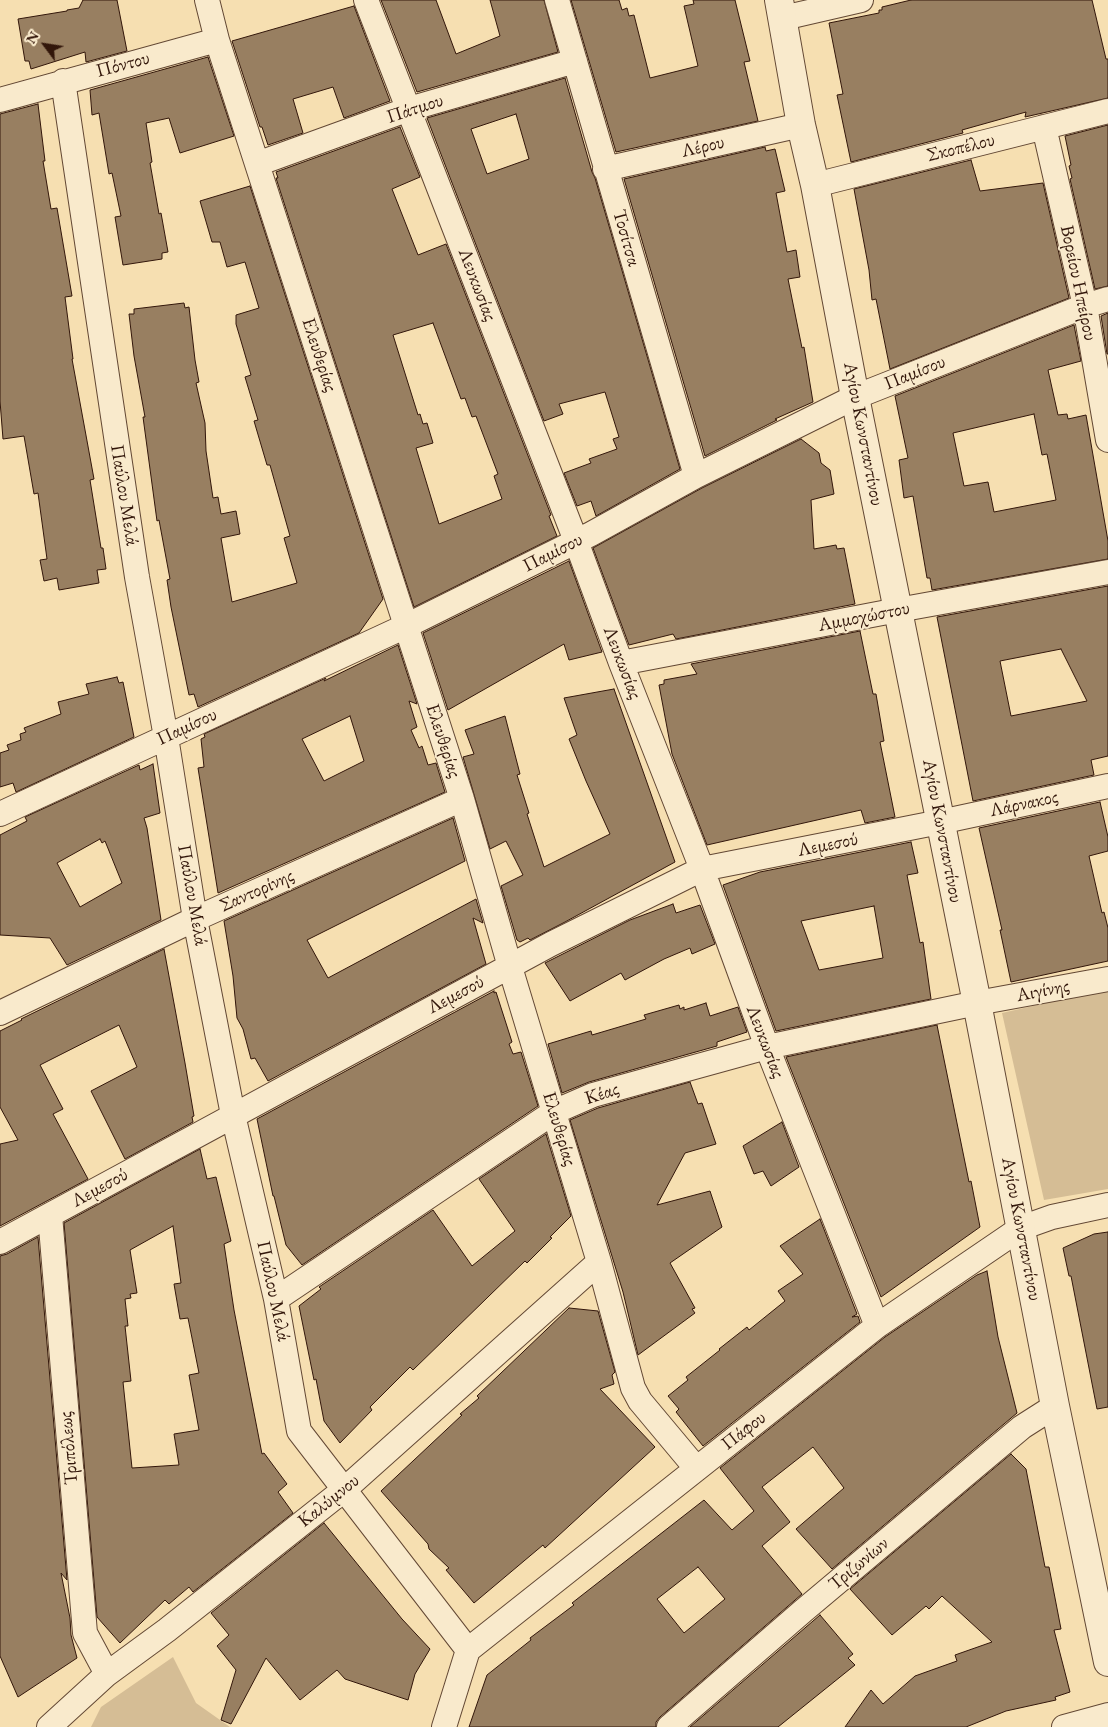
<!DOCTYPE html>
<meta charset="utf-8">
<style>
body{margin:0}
#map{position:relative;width:1108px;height:1727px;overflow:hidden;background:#f6dfb1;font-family:"EB Garamond",serif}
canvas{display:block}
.north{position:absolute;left:20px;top:20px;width:50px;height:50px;-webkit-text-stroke:4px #f9eacc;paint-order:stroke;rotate:301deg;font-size:14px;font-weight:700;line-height:20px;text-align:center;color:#32160a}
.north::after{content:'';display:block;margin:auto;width:18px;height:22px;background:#32160a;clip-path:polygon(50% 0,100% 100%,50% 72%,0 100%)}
</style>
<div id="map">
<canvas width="1108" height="1727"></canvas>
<div class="north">N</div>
</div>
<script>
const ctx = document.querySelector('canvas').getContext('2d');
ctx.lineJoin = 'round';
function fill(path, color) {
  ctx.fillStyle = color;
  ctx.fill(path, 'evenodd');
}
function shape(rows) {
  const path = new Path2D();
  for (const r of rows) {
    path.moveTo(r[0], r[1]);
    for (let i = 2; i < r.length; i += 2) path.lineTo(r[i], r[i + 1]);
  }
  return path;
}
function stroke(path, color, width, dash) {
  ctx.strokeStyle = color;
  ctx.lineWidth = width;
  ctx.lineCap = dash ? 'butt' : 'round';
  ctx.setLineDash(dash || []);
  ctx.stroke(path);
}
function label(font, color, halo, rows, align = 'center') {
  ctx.font = font + ' "EB Garamond",serif';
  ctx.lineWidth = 4;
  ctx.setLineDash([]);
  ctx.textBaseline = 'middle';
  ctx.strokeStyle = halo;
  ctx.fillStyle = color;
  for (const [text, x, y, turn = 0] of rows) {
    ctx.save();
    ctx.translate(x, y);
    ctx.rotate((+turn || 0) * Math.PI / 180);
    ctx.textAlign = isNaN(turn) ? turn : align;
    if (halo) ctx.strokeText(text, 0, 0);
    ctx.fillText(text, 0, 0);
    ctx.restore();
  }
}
fill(shape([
 [1108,989,1108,1189,1044,1200,1002,1013],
 [173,1657,196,1703,230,1727,91,1727,101,1707]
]), '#d5bd95');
const building = shape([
 [83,0,117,0,127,51,86,62,85,52,31,69,29,61,25,61,18,19,67,11,67,10,79,8,83,0],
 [381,0,436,0,456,54,500,36,490,0,544,0,558,52,417,92,381,0],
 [571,0,619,0,622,10,627,8,629,16,634,15,650,78,698,66,684,6,694,4,693,0,735,0,750,61,744,62,758,121,616,152,571,0],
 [911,0,1092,0,1106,59,1108,59,1108,98,1025,117,1026,112,962,130,963,133,851,162,837,95,843,94,829,23,879,13,879,10,882,10,882,7,911,0],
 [354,6,390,101,344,118,333,87,293,99,303,133,268,145,262,127,260,127,232,41,354,6],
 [208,57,234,136,180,153,169,118,146,123,152,162,150,163,159,214,161,213,168,252,162,253,162,259,123,265,115,217,121,216,112,173,109,174,99,113,92,115,90,90,208,57],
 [565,78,592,172,595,178,680,469,596,516,591,501,577,506,564,473,591,463,589,459,617,449,613,439,619,437,605,392,559,404,563,414,544,421,427,118,565,78],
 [516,114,529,159,487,174,471,129,516,114],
 [38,104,45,161,43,161,51,209,57,208,72,296,65,297,73,359,72,359,94,479,90,480,101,548,103,548,106,569,97,570,99,583,59,590,57,578,44,581,40,560,47,559,38,493,34,494,24,436,3,439,0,401,0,114,38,104],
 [1108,125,1108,286,1095,289,1070,179,1072,178,1069,166,1071,165,1065,136,1108,125],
 [400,127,420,177,392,189,418,255,446,244,551,515,549,516,557,536,414,607,276,178,278,178,276,172,400,127],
 [433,323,461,399,465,398,472,417,476,416,498,474,494,476,502,499,439,524,416,448,433,443,427,423,423,424,420,414,418,415,393,335,433,323],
 [765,147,766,151,775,149,785,191,776,193,787,252,796,250,800,277,788,279,802,348,804,347,813,402,775,419,777,420,705,456,624,179,765,147],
 [971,160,980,191,1043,183,1069,298,890,369,876,299,872,300,869,270,854,189,971,160],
 [250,186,383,599,359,633,198,707,194,694,189,695,171,607,167,580,170,579,159,520,157,521,143,417,145,417,134,356,129,314,134,314,134,309,184,303,185,308,189,307,195,360,199,382,196,383,205,423,206,451,213,498,218,497,221,514,236,511,240,534,221,538,232,602,297,583,284,538,290,536,270,465,267,465,254,421,258,420,245,377,251,375,236,324,236,315,259,308,245,262,227,267,220,242,212,242,200,201,250,186],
 [1108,313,1108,354,1107,354,1101,316,1108,313],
 [1074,325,1081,361,1048,370,1058,415,1067,414,1068,419,1086,415,1108,541,1108,559,932,590,930,578,927,578,913,496,904,498,899,460,908,458,895,396,1074,325],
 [1034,414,1042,455,1047,454,1056,500,994,512,988,482,964,486,953,433,1034,414],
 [801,439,819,453,821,463,830,470,834,494,811,500,814,549,836,545,837,549,844,548,855,604,676,639,673,634,629,645,593,548,702,488,801,439],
 [569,561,602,652,569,660,564,644,448,710,423,633,569,561],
 [1108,586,1108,756,1091,760,1094,775,973,801,937,617,1108,586],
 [1061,649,1087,701,1011,716,1000,661,1061,649],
 [860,631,873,694,876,694,884,741,880,742,895,817,865,823,861,810,707,845,672,754,659,685,664,684,664,680,697,674,691,664,860,631],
 [398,645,417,704,409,701,417,727,411,730,419,748,422,746,428,765,436,763,445,792,218,893,198,768,204,767,201,739,205,737,204,734,326,678,324,681,398,645],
 [350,716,364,761,324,781,302,739,350,716],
 [117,677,119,683,123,682,134,737,16,792,13,783,0,787,0,753,9,750,7,745,21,740,20,734,26,732,24,728,61,714,58,702,89,694,86,684,117,677],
 [614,689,675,862,565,922,530,940,528,938,520,942,517,940,501,886,523,875,506,841,490,849,463,757,474,754,465,730,505,716,520,774,517,775,529,813,527,814,544,867,610,834,586,781,569,739,577,735,564,698,614,689],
 [153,764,160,813,144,818,147,828,161,920,67,965,50,938,0,935,0,835,27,821,25,817,139,765,140,770,153,764],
 [100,839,102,843,105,841,122,883,80,907,57,863,100,839],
 [1100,802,1108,837,1108,851,1089,856,1102,913,1104,912,1108,928,1108,961,1011,982,1000,930,1002,930,979,828,1100,802],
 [453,818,465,861,307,940,328,978,476,899,483,923,473,918,486,964,268,1081,255,1058,251,1059,243,1029,237,1018,233,976,224,921,453,818],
 [911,842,918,873,907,875,920,943,923,942,931,999,776,1031,723,885,760,872,911,842],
 [874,906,883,958,819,970,801,921,874,906],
 [673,904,676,913,700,905,715,944,692,954,690,948,664,959,625,980,621,973,570,1001,545,963,630,920,673,904],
 [164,949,185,1063,194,1116,192,1117,193,1122,125,1159,91,1091,137,1067,119,1025,40,1065,63,1109,53,1114,88,1179,0,1226,0,1144,18,1140,0,1107,0,1031,22,1020,21,1019,164,949],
 [494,991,494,993,496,992,512,1042,509,1044,513,1054,521,1052,538,1106,302,1265,286,1245,274,1196,273,1196,257,1119,494,991],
 [706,1003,710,1016,738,1007,747,1032,717,1042,717,1046,589,1082,562,1093,548,1044,591,1031,592,1035,646,1019,644,1015,679,1005,680,1009,684,1007,684,1010,706,1003],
 [937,1025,969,1182,971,1181,980,1227,881,1297,786,1057,937,1025],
 [690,1082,698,1104,702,1103,716,1144,685,1153,657,1205,710,1191,722,1227,670,1263,695,1308,692,1309,695,1313,638,1355,623,1292,570,1120,598,1108,690,1082],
 [782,1122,799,1167,771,1186,763,1171,754,1174,743,1146,782,1122],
 [546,1134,571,1216,550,1237,552,1238,527,1263,525,1261,413,1370,410,1367,370,1407,372,1410,340,1443,324,1421,316,1379,314,1380,299,1306,321,1289,319,1287,433,1210,472,1266,515,1231,479,1179,546,1134],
 [200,1149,207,1179,216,1177,231,1241,224,1244,234,1310,262,1454,264,1453,287,1484,278,1492,293,1513,193,1592,189,1587,169,1604,165,1600,120,1643,97,1617,64,1223,200,1149],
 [173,1226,181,1283,174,1284,180,1319,188,1318,199,1373,189,1375,199,1430,174,1434,179,1465,132,1468,123,1382,131,1381,125,1326,128,1326,125,1299,131,1298,130,1294,137,1293,130,1250,173,1226],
 [820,1219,857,1314,852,1317,858,1316,860,1322,703,1446,676,1412,679,1409,668,1396,688,1380,686,1377,720,1350,719,1349,747,1327,749,1330,785,1301,778,1291,803,1274,780,1246,820,1219],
 [1108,1232,1108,1407,1097,1409,1071,1276,1069,1276,1063,1248,1094,1234,1108,1232],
 [38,1237,67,1580,61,1573,70,1618,71,1635,77,1658,18,1697,0,1656,0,1256,7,1254,38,1237],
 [987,1271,998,1337,1017,1413,832,1569,796,1529,844,1488,813,1447,762,1487,790,1522,762,1546,802,1594,660,1717,656,1722,656,1727,469,1727,487,1675,531,1640,530,1638,574,1605,572,1603,704,1500,732,1530,754,1511,720,1468,885,1337,977,1275,987,1271],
 [698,1567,725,1599,684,1633,657,1599,698,1567],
 [569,1308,598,1311,615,1372,612,1375,614,1384,600,1389,655,1447,545,1548,543,1545,474,1603,446,1570,449,1568,429,1549,428,1544,381,1491,462,1415,460,1414,479,1398,477,1396,569,1308],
 [1011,1454,1026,1469,1045,1567,1049,1567,1061,1629,1054,1630,1070,1692,1055,1697,1056,1700,1006,1711,966,1727,845,1727,871,1690,883,1704,915,1676,957,1661,955,1655,992,1642,942,1596,929,1609,926,1606,892,1635,850,1589,1011,1454],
 [324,1523,402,1619,430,1649,415,1674,408,1700,345,1679,337,1670,300,1700,266,1658,231,1724,221,1720,236,1670,217,1646,229,1635,211,1613,324,1523],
 [820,1615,853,1654,848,1658,855,1665,778,1727,690,1727,820,1615]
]);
fill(building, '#987f61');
stroke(building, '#32160a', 1);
const minor = shape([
 [207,0,217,40,462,799,510,967,599,1262,633,1388,640,1401,696,1468],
 [366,0,576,541,621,663,702,869,767,1047,877,1326],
 [557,0,696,476],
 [783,18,861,0],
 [63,81,137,577,166,737,195,919,233,1115,276,1299,299,1431,468,1650],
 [0,100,217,40],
 [1044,127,1085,306,1108,440],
 [257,164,409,109,575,61],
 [605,169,801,125],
 [815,185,1108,111],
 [621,663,898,610,1108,572],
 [0,814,406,626,591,534,696,476,855,397,1085,306,1108,299],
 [0,1013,195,919,462,799],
 [50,1215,85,1633,107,1674],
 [0,1242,551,944,702,869,940,822,1108,786],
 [276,1299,554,1112,593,1095,767,1047,977,1003,1108,979],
 [49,1727,107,1674,167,1630,345,1489,599,1262],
 [444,1727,468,1650,877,1326,1021,1228,1052,1217,1108,1205],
 [669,1727,803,1611,1022,1427,1055,1406],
 [1064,1727,1108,1715]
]);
const tertiary = shape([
 [779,0,801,125,815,185,855,397,977,1003,1055,1406,1108,1662]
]);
stroke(minor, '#634834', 26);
stroke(tertiary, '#634834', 30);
stroke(minor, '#f9eacc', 24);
stroke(tertiary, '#f9eacc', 28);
label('19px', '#32160a', '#f9eacc', [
 ["Πόντου",123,65,-15],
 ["Πάτμου",415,109,-18],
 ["Λέρου",703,147,-13],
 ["Σκοπέλου",961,148,-14],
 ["Τοσίτσα",626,238,74],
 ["Βορείου Ηπείρου",1078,283,78],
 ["Λευκωσίας",477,285,69],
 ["Ελευθερίας",319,355,72],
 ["Παμίσου",915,373,-22],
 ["Αγίου Κωνσταντίνου",863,434,79],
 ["Παύλου Μελά",124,495,81],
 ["Παμίσου",553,553,-27],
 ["Αμμοχώστου",864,617,-11],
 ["Λευκωσίας",622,663,69],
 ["Παμίσου",187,727,-25],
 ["Ελευθερίας",443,741,72],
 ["Λάρνακος",1024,804,-12],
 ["Αγίου Κωνσταντίνου",942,831,79],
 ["Λεμεσού",828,845,-11],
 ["Σαντορίνης",257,891,-24],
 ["Παύλου Μελά",192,895,80],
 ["Αιγίνης",1043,991,-11],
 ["Λεμεσού",456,995,-28],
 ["Λευκωσίας",765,1042,69],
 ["Κέας",602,1094,-18],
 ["Ελευθερίας",559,1129,73],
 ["Λεμεσού",100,1188,-29],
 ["Αγίου Κωνσταντίνου",1021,1229,79],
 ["Παύλου Μελά",273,1291,78],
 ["Πάφου",744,1431,-38],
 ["Τριπόλεως",69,1448,-95],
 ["Καλύμνου",329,1501,-39],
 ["Τριζωνίων",859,1564,-40]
]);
</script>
